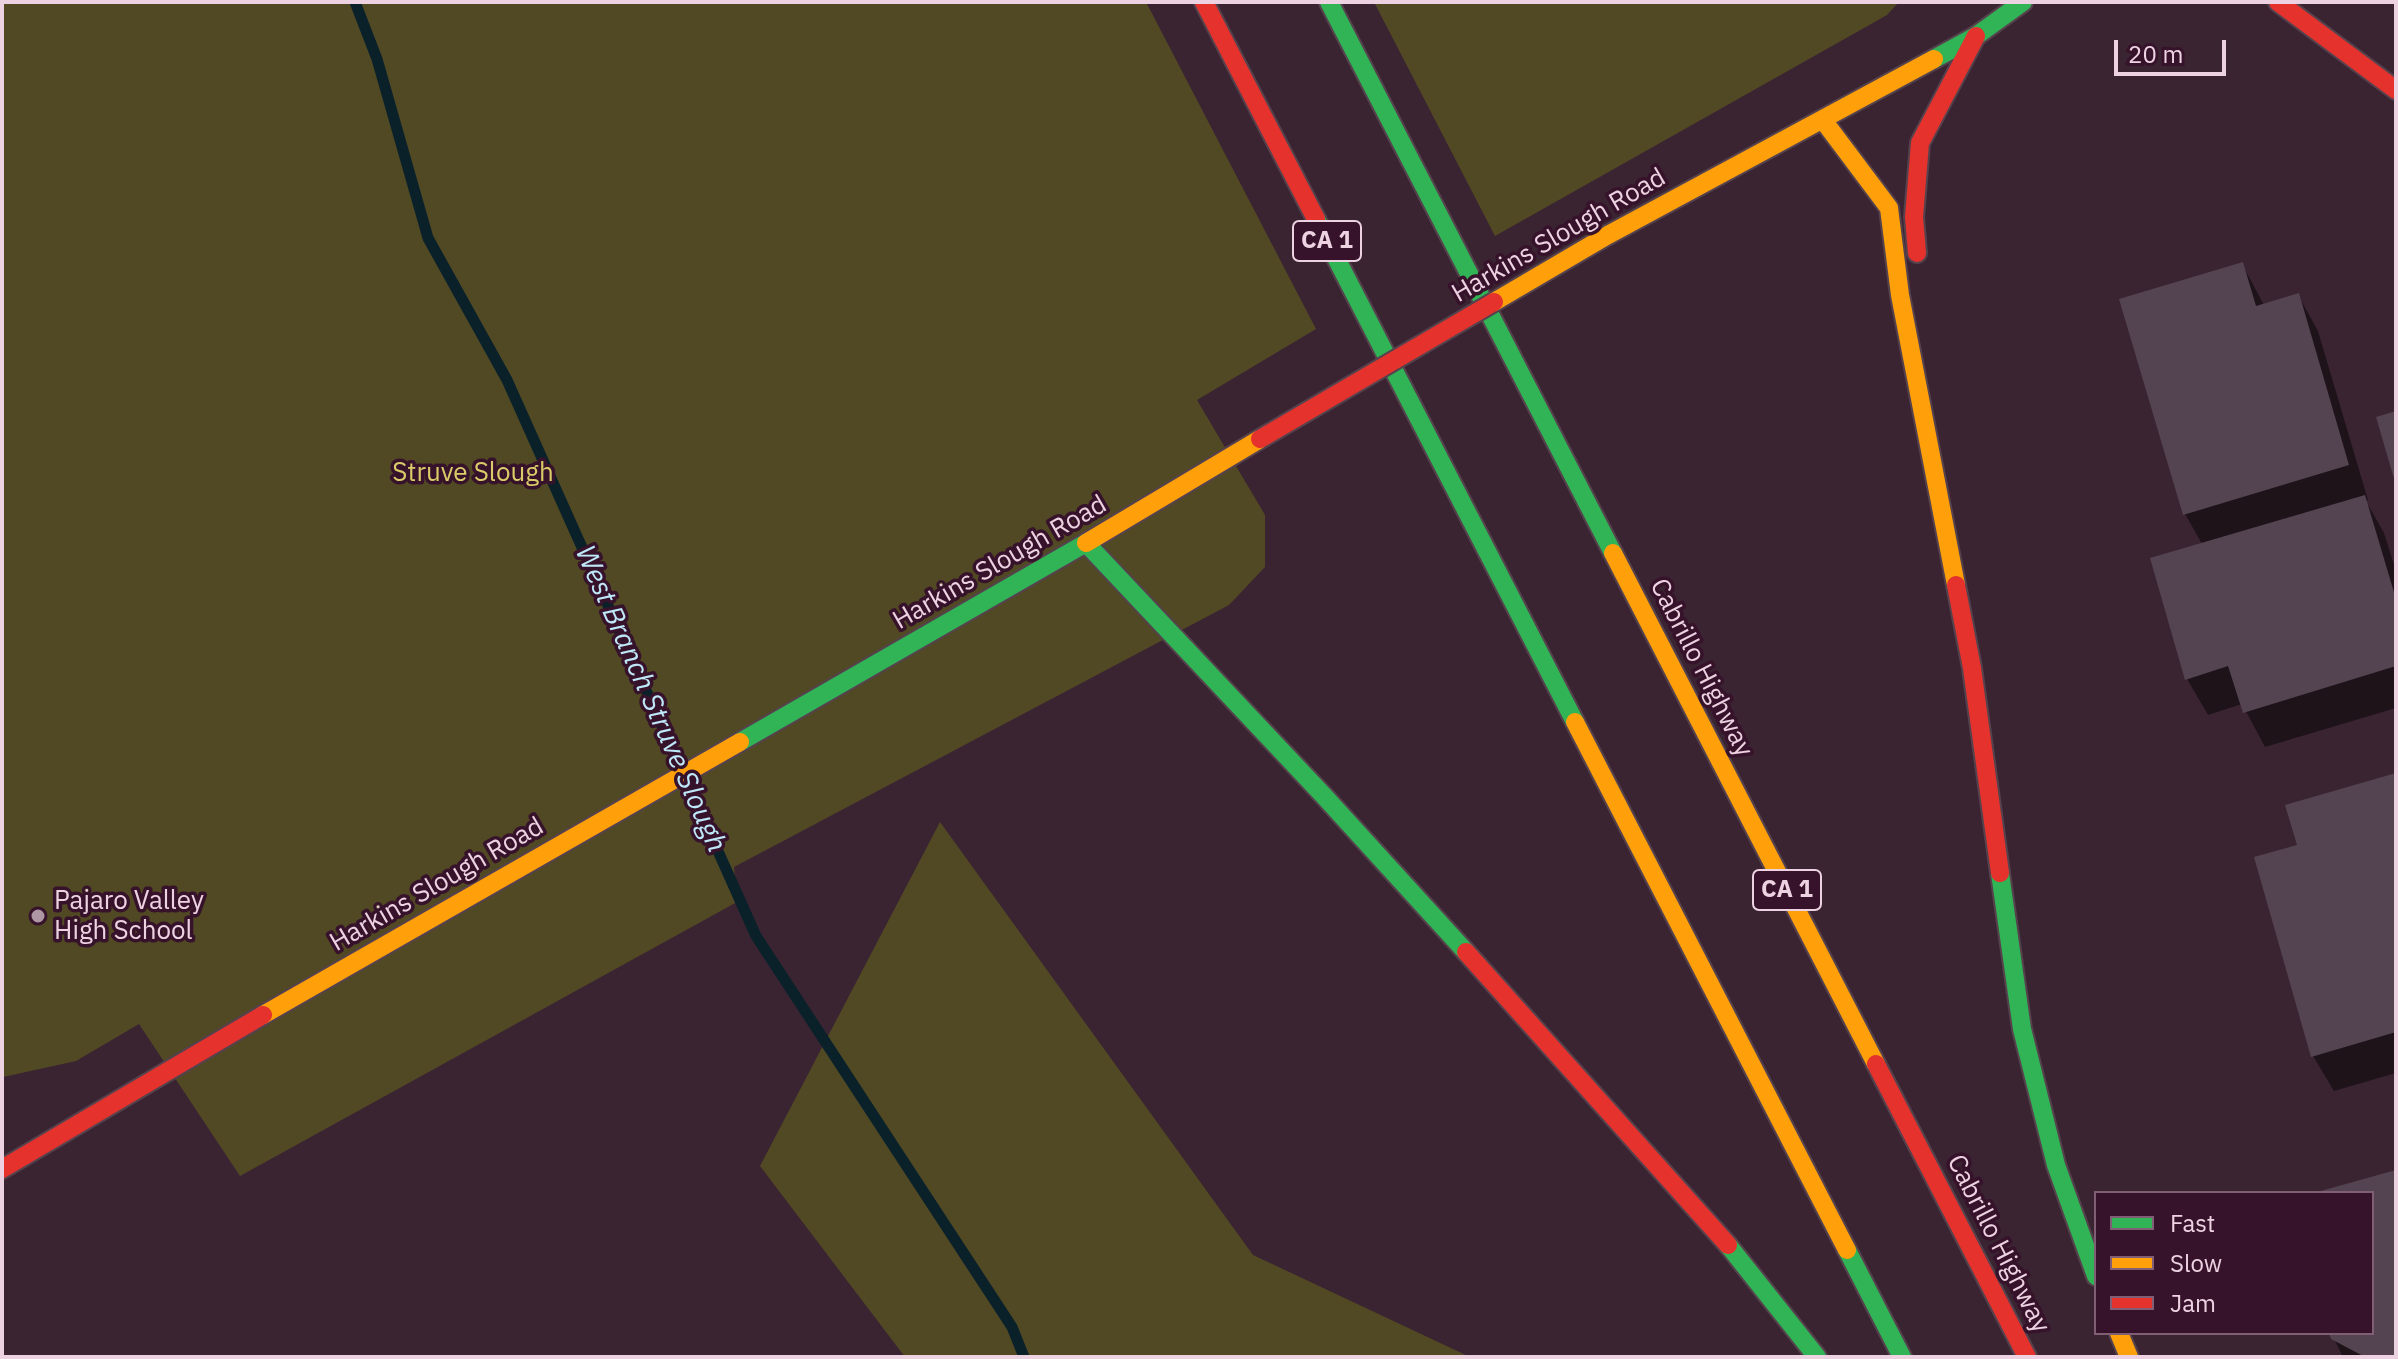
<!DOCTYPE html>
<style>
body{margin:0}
#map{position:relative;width:2398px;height:1359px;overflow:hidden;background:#3a2432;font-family:"IBM Plex Sans",sans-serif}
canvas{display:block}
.frame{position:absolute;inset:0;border:4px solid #edd3e2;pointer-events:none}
.legend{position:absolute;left:2094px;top:1191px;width:280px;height:144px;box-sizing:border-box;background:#37122b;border:2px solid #805f74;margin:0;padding:10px 14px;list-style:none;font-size:24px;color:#edd3e2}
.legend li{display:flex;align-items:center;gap:16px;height:40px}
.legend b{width:40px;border:2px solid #805f74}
.scale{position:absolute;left:2114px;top:40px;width:112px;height:36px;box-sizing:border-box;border:4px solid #edd3e2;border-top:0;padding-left:10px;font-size:24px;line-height:28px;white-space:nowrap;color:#edd3e2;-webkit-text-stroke:6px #37122b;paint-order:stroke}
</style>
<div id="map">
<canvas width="2398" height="1359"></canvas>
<div class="frame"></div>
<ul class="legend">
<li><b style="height:10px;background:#30b455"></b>Fast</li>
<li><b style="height:10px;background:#ff9f0a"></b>Slow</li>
<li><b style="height:10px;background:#e5322d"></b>Jam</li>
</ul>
<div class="scale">20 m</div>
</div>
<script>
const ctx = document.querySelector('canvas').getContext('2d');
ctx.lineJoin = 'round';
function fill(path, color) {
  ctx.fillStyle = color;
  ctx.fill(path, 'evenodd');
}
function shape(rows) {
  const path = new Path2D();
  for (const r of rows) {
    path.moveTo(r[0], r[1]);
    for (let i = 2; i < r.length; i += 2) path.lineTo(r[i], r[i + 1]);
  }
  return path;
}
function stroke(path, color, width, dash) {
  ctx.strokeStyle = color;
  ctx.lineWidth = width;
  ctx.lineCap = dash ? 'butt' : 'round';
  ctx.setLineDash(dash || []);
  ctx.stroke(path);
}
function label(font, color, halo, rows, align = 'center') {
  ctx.font = font + ' "IBM Plex Sans",sans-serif';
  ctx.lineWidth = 7;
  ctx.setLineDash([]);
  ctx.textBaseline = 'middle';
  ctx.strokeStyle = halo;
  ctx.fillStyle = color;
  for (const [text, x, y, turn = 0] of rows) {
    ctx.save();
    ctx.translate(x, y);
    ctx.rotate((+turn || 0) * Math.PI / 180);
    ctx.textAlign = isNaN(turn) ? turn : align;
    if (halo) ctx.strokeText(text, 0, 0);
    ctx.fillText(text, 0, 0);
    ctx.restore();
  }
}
fill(shape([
 [2,2,1146,2,1316,329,1197,400,1265,515,1265,567,1229,605,734,867,737,902,240,1176,139,1024,76,1061,3,1077],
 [1374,2,1899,2,1887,15,1495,236],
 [940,822,1253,1255,1470,1357,905,1357,760,1166]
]), '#514924');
fill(shape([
 [2242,264,2264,305,2298,295,2318,331,2368,500,2366,501,2384,533,2396,571,2396,708,2265,747,2242,704,2208,715,2187,679,2152,559,2202,544,2185,514,2121,301],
 [2396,775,2396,1073,2334,1091,2313,1056,2300,846],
 [2396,1171,2396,1357,2343,1357,2331,1333,2372,1333,2372,1193,2321,1193]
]), '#0007');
stroke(shape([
 [355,2,377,59,428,238,507,380,756,936,1012,1327,1024,1357]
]), '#0a212a', 11);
fill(shape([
 [2243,262,2256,306,2299,293,2349,465,2183,515,2119,299],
 [2396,411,2396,482,2395,482,2376,417],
 [2365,495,2396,599,2396,666,2243,713,2228,666,2185,680,2150,558],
 [2396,773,2396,1032,2311,1057,2254,857,2297,845,2285,805],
 [2396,1170,2396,1357,2365,1357,2331,1339,2329,1333,2372,1333,2372,1193,2317,1192]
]), '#544451');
const fast = shape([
 [1329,2,1613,553],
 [1934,59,1976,36,2023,2],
 [1316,219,1575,722],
 [1086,543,1324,796,1466,952],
 [740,742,1086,543],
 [2000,873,2022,1029,2056,1165,2096,1276],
 [1728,1245,1817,1357],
 [1847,1250,1902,1357]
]);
const slow = shape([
 [1823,120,1889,208,1900,295,1956,585],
 [1608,235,1934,59],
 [1086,543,1260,439],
 [1613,553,1876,1064],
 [1575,722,1847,1250],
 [263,1015,740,742],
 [2119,1333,2129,1357]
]);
const jam = shape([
 [1204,2,1316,219],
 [2278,2,2396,90],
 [1917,253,1914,217,1920,143,1976,36],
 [1956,585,1972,668,2000,873],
 [1466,952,1728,1245],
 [1876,1064,2027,1357],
 [2,1169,263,1015]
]);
stroke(fast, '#55424d', 22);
stroke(slow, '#55424d', 22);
stroke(jam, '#55424d', 22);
stroke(fast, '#30b455', 18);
stroke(slow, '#ff9f0a', 18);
stroke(jam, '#e5322d', 18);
const slowBridge = shape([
 [1494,302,1608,235]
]);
const jamBridge = shape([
 [1260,439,1494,302]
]);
stroke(slowBridge, '#55424d', 22, []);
stroke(jamBridge, '#55424d', 22, []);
stroke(slowBridge, '#ff9f0a', 18);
stroke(jamBridge, '#e5322d', 18);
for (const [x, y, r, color] of [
 [38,916,8,"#ae96a4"]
]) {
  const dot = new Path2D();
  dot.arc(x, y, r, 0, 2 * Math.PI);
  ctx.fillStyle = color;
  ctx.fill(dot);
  stroke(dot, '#37122b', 3);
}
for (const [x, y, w] of [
 [1327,241,68],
 [1787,890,68]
]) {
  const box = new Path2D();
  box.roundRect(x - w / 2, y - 20, w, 40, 6);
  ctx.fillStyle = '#37122b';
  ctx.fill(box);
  stroke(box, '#edd3e2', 2);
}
label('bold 24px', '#edd3e2', null, [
 ["CA 1",1327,241],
 ["CA 1",1787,890]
]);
label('26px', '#edd3e2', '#37122b', [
 ["Harkins Slough Road",1559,236,-30],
 ["Harkins Slough Road",1000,563,-30],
 ["Cabrillo Highway",1701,668,63],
 ["Harkins Slough Road",437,885,-30],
 ["Cabrillo Highway",1998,1244,63]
]);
label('26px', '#dacc68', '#37122b', [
 ["Struve Slough",473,473]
]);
label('26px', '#edd3e2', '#37122b', [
 ["Pajaro Valley",54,901],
 ["High School",54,931]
], 'left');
label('italic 28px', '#bfe9f9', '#37122b', [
 ["West Branch Struve Slough",650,699,66]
]);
</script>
